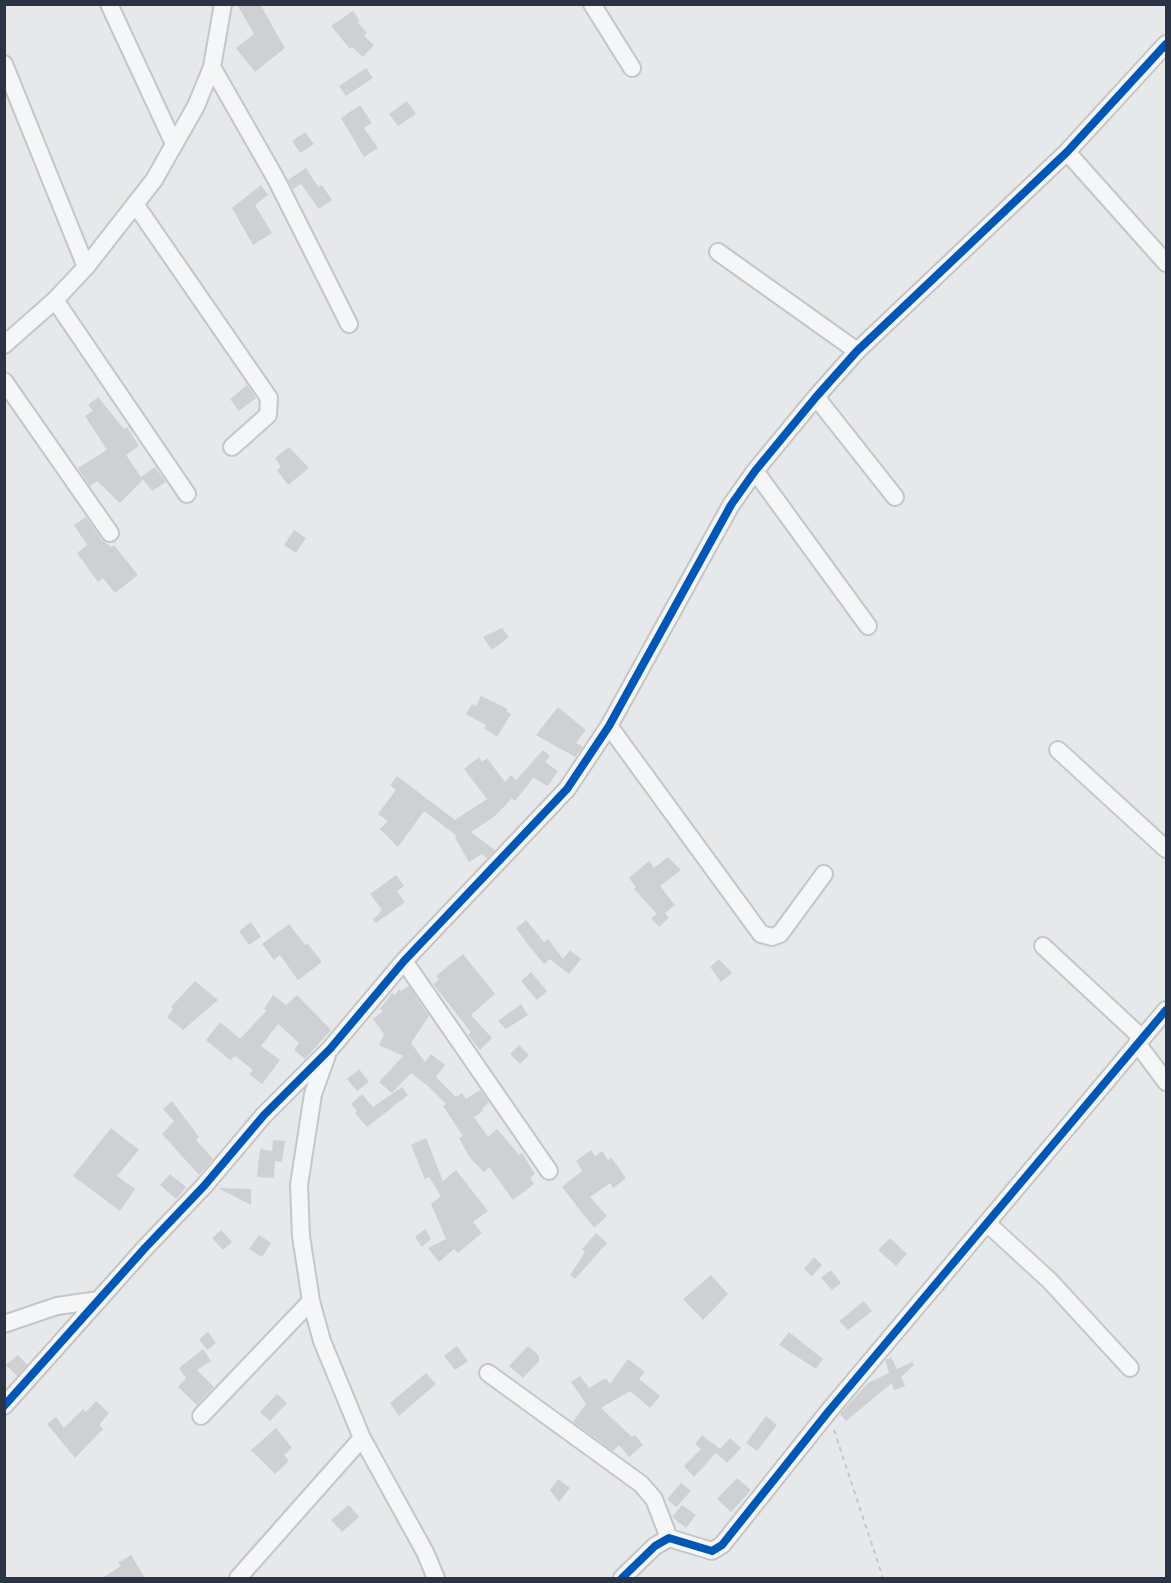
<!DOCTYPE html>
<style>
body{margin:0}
#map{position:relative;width:1171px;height:1583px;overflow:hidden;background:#e6e8ea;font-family:"Noto Sans",sans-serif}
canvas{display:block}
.frame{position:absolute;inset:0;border:6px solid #2b3445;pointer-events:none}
</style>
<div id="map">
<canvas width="1171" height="1583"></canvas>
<div class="frame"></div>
</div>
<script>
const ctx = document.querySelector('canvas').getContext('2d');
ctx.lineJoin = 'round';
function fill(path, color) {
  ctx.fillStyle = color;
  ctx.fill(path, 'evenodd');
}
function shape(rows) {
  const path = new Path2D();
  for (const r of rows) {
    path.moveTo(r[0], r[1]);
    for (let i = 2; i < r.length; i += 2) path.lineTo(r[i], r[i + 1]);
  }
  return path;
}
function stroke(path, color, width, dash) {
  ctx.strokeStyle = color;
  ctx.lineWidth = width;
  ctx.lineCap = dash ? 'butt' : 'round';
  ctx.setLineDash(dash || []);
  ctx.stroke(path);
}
fill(shape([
 [237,4,260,4,285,48,255,72,236,48,254,34],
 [353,11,360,21,357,22,367,33,364,36,374,45,363,57,352,47,350,49,331,26],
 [366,68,373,78,346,96,339,86],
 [407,101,416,114,398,126,389,114],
 [360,105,372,123,364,128,378,148,364,157,341,118],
 [305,132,314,144,300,153,292,141],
 [306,168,318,187,322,185,332,200,319,209,301,184,293,189,288,180],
 [261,185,268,195,255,205,272,233,253,245,232,208],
 [247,385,256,398,239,411,230,399],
 [98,397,124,429,127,427,139,446,126,455,143,480,120,503,97,481,90,486,78,468,107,450,85,416,93,411,88,405],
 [289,447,309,468,288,485,277,470,281,467,275,458],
 [155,467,166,482,152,491,141,477],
 [86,517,101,539,111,547,114,545,138,575,115,593,103,578,98,582,77,553,87,545,74,525],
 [294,530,306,538,296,553,284,545],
 [502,628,509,637,492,650,483,637],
 [481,696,508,709,506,711,511,714,497,737,484,728,486,725,466,714,472,704,476,706],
 [558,707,586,730,576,743,583,747,575,757,536,735],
 [543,750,550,756,545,762,558,771,548,786,533,778,515,801,512,798,495,816,471,832,495,850,487,858,482,854,469,862,455,838,457,836,424,811,398,847,380,829,388,821,378,814,396,790,390,785,397,776,455,820,487,799,464,769,479,757,482,762,487,758,505,782,511,775,516,780],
 [668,857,681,870,660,886,675,905,665,913,669,918,659,927,651,918,657,914,634,889,636,887,629,878,649,861,654,868],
 [396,875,404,886,397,891,405,902,376,923,373,920,382,910,370,894],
 [526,920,544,942,548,939,563,959,570,950,581,959,569,974,550,959,544,964,526,942,516,928],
 [251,922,261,937,249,945,239,931],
 [289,924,305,945,308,944,322,962,298,980,280,955,274,960,262,944],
 [463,954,495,994,471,1015,492,1038,480,1050,468,1035,471,1032,433,984,439,980,436,976],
 [719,959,732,973,721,982,710,967],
 [531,972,547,991,537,1000,521,981],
 [195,981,218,1000,183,1030,167,1017,173,1009,171,1007],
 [409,986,429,1016,411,1043,425,1062,431,1054,445,1065,436,1077,456,1097,462,1093,466,1099,480,1090,489,1102,482,1109,483,1111,474,1117,488,1137,497,1129,519,1155,522,1153,535,1174,530,1178,534,1184,513,1200,489,1167,484,1172,470,1158,459,1138,463,1136,443,1106,446,1104,428,1086,411,1073,392,1093,379,1082,403,1056,379,1045,384,1034,373,1019,383,1011,380,1009,392,993,395,995,399,989,401,991],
 [273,995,286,1005,297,995,331,1030,305,1059,294,1050,299,1043,278,1024,261,1046,280,1060,262,1084,249,1074,253,1070,235,1056,230,1060,206,1040,220,1022,240,1039,267,1010,264,1009],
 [521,1004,528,1015,506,1029,498,1021],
 [519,1045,529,1055,520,1064,510,1054],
 [359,1069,369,1082,357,1091,347,1079],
 [402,1087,408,1095,367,1127,355,1113,357,1111,351,1104,362,1094,373,1107],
 [172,1101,199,1137,196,1140,213,1159,199,1175,162,1134,174,1121,163,1109],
 [111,1128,139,1150,117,1176,135,1189,120,1211,73,1176],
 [426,1138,443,1181,456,1170,488,1211,473,1222,482,1233,458,1253,454,1249,439,1262,428,1248,446,1239,431,1204,441,1196,429,1177,425,1179,411,1145],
 [273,1140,285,1141,282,1162,275,1161,274,1178,257,1177,260,1149,272,1151],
 [591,1150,595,1156,602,1151,608,1160,611,1157,626,1178,613,1188,610,1183,590,1197,607,1216,594,1228,562,1187,582,1171,576,1161],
 [170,1174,186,1187,176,1199,160,1185],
 [218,1188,251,1189,251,1205],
 [425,1229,431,1239,422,1247,415,1237],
 [221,1230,232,1242,223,1250,212,1238],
 [596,1233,607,1243,575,1279,570,1275,585,1252,582,1249],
 [259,1235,271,1243,262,1257,249,1249],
 [890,1238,907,1254,896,1266,878,1250],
 [814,1257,822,1265,812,1276,804,1269],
 [831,1270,841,1283,832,1290,821,1278],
 [711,1275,728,1294,703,1320,683,1299],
 [864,1301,872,1311,848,1330,839,1321],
 [208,1332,216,1343,207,1350,199,1339],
 [789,1332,823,1359,816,1369,779,1345],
 [457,1346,468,1361,455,1370,444,1356],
 [528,1346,539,1356,539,1361,523,1378,509,1366],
 [203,1349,211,1361,197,1370,214,1387,197,1405,178,1387,186,1378,179,1368],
 [18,1355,27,1365,17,1376,6,1365],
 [891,1357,897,1369,912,1362,914,1365,901,1377,905,1386,894,1390,892,1383,846,1421,840,1414,868,1383,889,1373,885,1360],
 [628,1359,645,1372,639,1379,660,1396,650,1408,630,1391,601,1408,632,1437,635,1435,643,1445,629,1457,619,1445,613,1451,573,1422,586,1404,571,1382,580,1376,589,1388,606,1378,610,1384],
 [426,1373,436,1384,399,1416,390,1403],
 [277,1394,287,1403,270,1421,260,1412],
 [96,1401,109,1413,99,1425,103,1429,75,1458,47,1424,56,1417,64,1428,83,1409,86,1412],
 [766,1416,777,1425,757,1451,746,1443],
 [276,1428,292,1448,284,1455,289,1461,275,1474,251,1450],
 [702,1435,720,1449,730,1438,741,1448,727,1463,716,1453,694,1477,684,1466,701,1449,695,1444],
 [737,1478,751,1490,731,1512,717,1499],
 [558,1479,570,1488,559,1502,550,1490],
 [681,1483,691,1491,676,1507,667,1499],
 [349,1505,359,1517,342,1532,331,1520],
 [682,1505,696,1515,686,1528,672,1517],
 [131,1555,145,1578,102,1578,121,1566,118,1563]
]), '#ced0d3');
const street = shape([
 [109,4,174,144],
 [592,4,632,68],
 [4,64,86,267],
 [212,67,276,179,349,324],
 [1067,152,1166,263],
 [135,204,269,398,268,415,232,447],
 [718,252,857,351],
 [55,300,187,494],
 [4,345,55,300,86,267,154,180,196,106,212,67,223,4],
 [4,381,110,533],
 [816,397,895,497],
 [755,471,868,626],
 [609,726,761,934,772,937,780,934,824,874],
 [1058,750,1166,849],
 [1043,946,1142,1038],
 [404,961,549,1171],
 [1137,1043,1166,1082],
 [327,1055,313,1094,299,1185,301,1236,311,1301,322,1341,362,1438,425,1552,436,1578],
 [988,1224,1050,1281,1130,1368],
 [4,1324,57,1306,99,1300],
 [488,1373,641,1484,654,1499,669,1538],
 [4,1406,145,1248,204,1186,264,1115,330,1049,404,961,567,789,609,726,731,505,755,471,816,397,857,351,1067,152,1166,44],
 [201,1416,311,1301],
 [238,1578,362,1438],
 [622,1578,655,1546,669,1538,712,1551,722,1545,828,1412,1166,1010]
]);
stroke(street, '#c4c6c8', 20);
stroke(shape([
 [834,1430,883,1578]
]), '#c5c6ca', 2, [4.5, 4.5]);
stroke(street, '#f5f6f7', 16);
stroke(shape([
 [4,1406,145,1248,204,1186,264,1115,330,1049,404,961,567,789,609,726,731,505,755,471,816,397,857,351,1067,152,1166,44],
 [622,1578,655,1546,669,1538,712,1551,722,1545,828,1412,1166,1010]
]), '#0057b8', 8);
</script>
